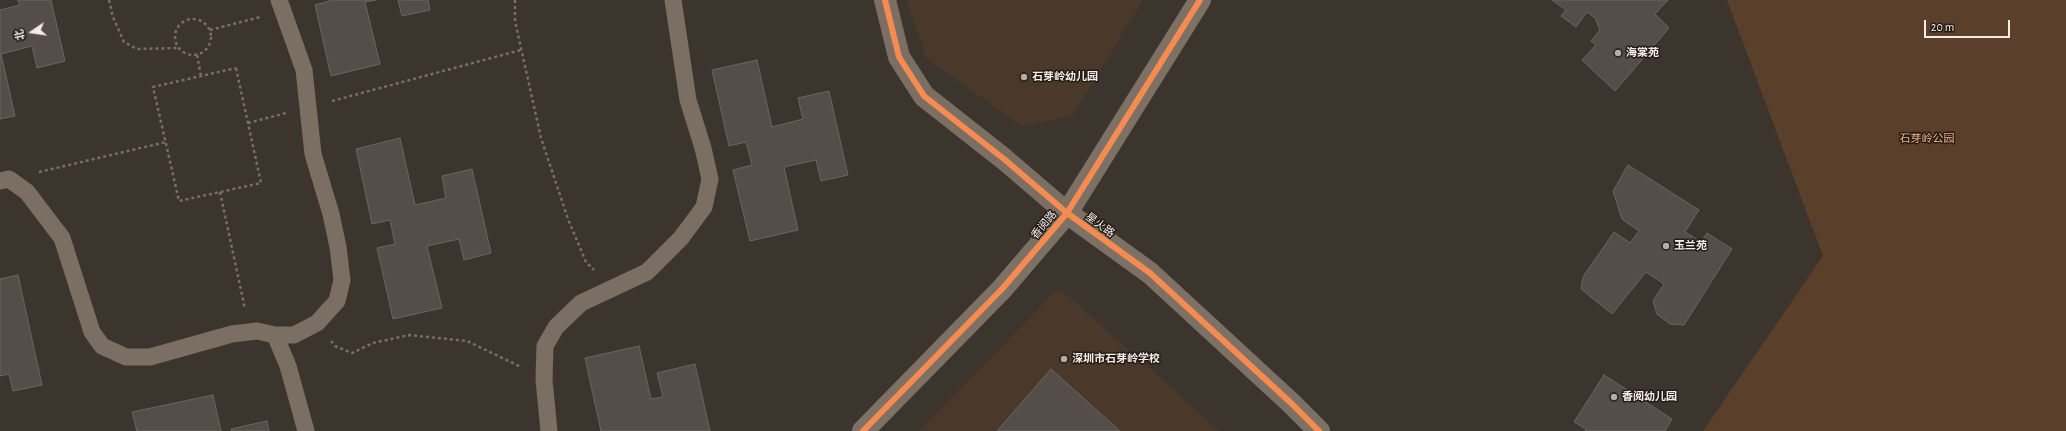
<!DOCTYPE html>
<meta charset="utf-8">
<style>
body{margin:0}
#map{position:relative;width:2066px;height:431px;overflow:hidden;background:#3c352e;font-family:"Alegreya Sans","Noto Sans SC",sans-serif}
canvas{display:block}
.north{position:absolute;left:12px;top:12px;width:40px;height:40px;-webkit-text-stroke:3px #231d18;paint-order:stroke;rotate:257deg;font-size:11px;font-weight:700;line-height:16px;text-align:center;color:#f6ece5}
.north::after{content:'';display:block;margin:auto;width:14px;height:18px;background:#f6ece5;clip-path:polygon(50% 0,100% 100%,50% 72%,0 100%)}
.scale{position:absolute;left:1924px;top:20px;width:86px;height:18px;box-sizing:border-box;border:2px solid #f6ece5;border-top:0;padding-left:5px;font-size:12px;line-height:14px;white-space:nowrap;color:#f6ece5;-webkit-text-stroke:3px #231d18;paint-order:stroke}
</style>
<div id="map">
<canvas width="2066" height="431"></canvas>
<div class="north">北</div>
<div class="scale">20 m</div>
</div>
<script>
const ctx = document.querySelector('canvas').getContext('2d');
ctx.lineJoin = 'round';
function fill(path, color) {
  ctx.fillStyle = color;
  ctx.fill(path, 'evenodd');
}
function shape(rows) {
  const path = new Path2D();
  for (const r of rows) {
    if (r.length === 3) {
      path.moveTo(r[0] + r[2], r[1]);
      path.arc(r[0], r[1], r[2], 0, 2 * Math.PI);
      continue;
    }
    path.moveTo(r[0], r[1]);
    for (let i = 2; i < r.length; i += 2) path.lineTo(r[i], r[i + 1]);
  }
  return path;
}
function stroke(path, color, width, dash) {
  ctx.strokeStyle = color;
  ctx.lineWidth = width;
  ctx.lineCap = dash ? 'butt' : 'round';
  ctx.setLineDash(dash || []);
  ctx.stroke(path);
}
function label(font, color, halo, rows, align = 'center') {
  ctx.font = font + ' "Alegreya Sans","Noto Sans SC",sans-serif';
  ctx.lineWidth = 3;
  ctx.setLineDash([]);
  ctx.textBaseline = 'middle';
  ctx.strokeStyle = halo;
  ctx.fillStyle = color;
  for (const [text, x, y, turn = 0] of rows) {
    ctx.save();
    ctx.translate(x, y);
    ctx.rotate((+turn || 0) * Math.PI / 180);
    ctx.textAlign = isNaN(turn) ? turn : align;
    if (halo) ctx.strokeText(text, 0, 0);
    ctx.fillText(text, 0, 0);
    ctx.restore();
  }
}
fill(shape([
 [906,0,1143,0,1072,116,1022,126,927,59],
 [1059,288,1220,431,919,431]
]), '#4a382a');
fill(shape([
 [1727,0,2066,0,2066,431,1703,431,1823,256]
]), '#5a402b');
const building = shape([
 [18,0,51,0,65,61,37,68,32,46,1,54,15,116,0,119,0,10,20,5,18,0],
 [333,0,376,0,365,2,380,64,331,76,315,5,333,0],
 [398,0,428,0,430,10,402,16,398,0],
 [1552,0,1668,0,1655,14,1669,28,1615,91,1582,60,1596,45,1591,41,1600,30,1595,18,1587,12,1576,27,1561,16,1566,10,1552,0],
 [757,60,772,127,803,119,798,98,829,91,848,175,821,181,816,160,784,167,798,230,750,241,733,170,752,165,746,142,729,146,712,70,757,60],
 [400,138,415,205,446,198,442,176,472,169,491,253,464,260,459,239,427,246,442,308,393,319,377,248,395,244,390,220,372,224,356,149,400,138],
 [1628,165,1699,210,1685,232,1701,242,1707,233,1732,249,1684,325,1670,324,1657,314,1653,301,1664,284,1646,272,1612,314,1581,289,1583,277,1614,232,1630,243,1639,231,1622,219,1613,191,1628,165],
 [18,275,42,385,13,391,9,374,0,376,0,279,18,275],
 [639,346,651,399,663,397,657,373,695,364,710,431,601,431,585,358,639,346],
 [1051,369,1120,431,997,431,1051,369],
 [1604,375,1672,419,1665,431,1585,431,1586,429,1574,422,1604,375],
 [213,395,221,431,137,431,132,412,213,395],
 [267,421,269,431,232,431,231,429,267,421]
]);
fill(building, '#544d48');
stroke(building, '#6c6560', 1);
stroke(shape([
 [109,0,113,17,124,42,137,49,178,48],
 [515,0,515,21,541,138,568,219,586,262,594,270],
 [193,37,18],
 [210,30,260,17],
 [197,55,201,76],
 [236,68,261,183,179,201,153,87,236,68],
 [332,101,521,50],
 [248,123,286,113],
 [39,172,166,142],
 [220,192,245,309],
 [331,341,335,346,352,353,373,343,409,335,467,341,521,367]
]), '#786f67', 2.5, [3, 3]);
stroke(shape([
 [0,181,9,179,27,192,62,238,92,332,102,346,126,357,150,357,232,334,257,331,275,335,288,366,306,431],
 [275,335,294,335,317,323,337,301,342,280,338,247,331,214,313,154,304,70,279,0],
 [549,431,544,380,545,346,556,327,581,303,647,272,681,238,704,207,710,179,703,148,688,100,673,0]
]), '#7b6f64', 17);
stroke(shape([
 [885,0,899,57,924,96,1004,159,1067,213]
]), '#7b6f64', 22);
stroke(shape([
 [1067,213,1150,273,1291,403,1319,431],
 [863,431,1002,289,1067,213,1200,0]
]), '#7d7065', 22);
stroke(shape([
 [885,0,899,57,924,96,1004,159,1067,213,1150,273,1291,403,1319,431],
 [863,431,1002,289,1067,213,1200,0]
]), '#f68b52', 6);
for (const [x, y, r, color] of [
 [1618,53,4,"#b5aca5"],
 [1024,77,4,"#b5aca5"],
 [1666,246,4,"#b5aca5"],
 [1064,359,4,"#b5aca5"],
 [1614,397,4,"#b5aca5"]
]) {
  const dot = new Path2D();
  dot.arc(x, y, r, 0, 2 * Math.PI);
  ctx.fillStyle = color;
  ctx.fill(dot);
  stroke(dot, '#231d18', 1.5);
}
label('bold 11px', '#f6ece5', '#231d18', [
 ["海棠苑",1626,53],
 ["石芽岭幼儿园",1032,77],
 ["玉兰苑",1674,246],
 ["深圳市石芽岭学校",1072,359],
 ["香阅幼儿园",1622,397]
], 'left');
label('11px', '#f9b47c', '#231d18', [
 ["石芽岭公园",1927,139]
]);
label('11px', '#f6ece5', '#231d18', [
 ["香阅路",1044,225,-50],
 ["星火路",1100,225,36]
]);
</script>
